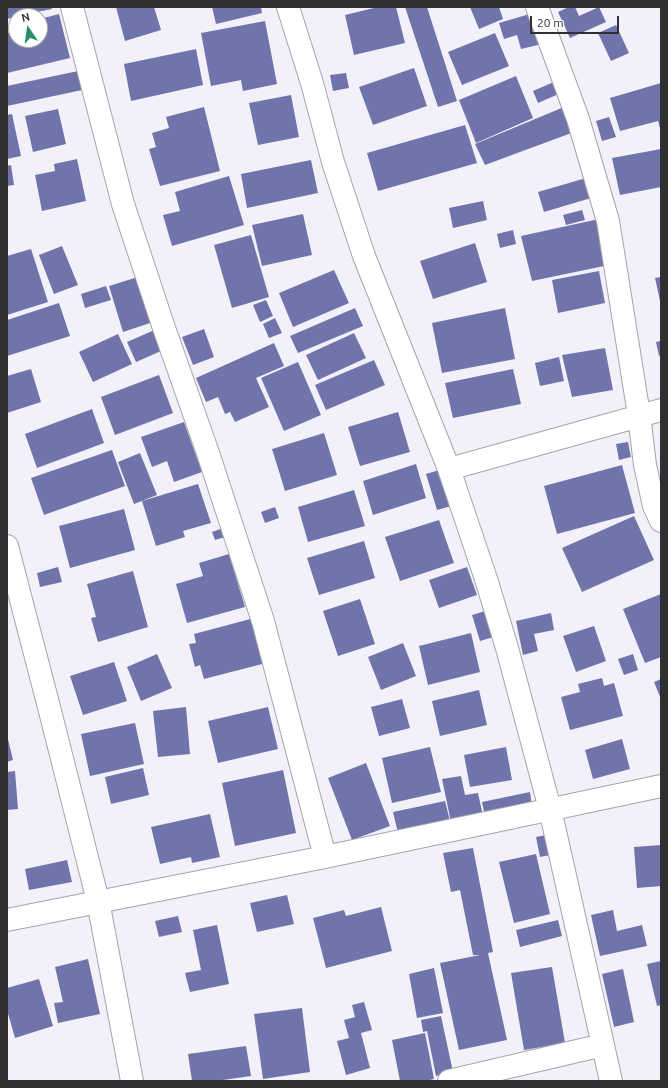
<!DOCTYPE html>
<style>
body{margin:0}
#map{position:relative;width:668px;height:1088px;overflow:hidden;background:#f4f0f9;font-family:Ubuntu,sans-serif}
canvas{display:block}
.frame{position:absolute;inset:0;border:8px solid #302f32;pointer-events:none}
.north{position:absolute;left:8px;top:8px;width:40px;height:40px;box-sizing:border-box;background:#fff;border:1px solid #acacad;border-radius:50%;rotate:347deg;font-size:11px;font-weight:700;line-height:16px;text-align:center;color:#302f32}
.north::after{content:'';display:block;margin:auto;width:14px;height:18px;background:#26906d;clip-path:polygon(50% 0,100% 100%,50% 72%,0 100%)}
.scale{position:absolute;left:530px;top:16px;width:89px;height:18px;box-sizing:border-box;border:2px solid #302f32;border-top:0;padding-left:5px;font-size:12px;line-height:14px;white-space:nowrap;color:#302f32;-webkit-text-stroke:3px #fff;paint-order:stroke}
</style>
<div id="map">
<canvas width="668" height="1088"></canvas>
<div class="frame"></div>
<div class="north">N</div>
<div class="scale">20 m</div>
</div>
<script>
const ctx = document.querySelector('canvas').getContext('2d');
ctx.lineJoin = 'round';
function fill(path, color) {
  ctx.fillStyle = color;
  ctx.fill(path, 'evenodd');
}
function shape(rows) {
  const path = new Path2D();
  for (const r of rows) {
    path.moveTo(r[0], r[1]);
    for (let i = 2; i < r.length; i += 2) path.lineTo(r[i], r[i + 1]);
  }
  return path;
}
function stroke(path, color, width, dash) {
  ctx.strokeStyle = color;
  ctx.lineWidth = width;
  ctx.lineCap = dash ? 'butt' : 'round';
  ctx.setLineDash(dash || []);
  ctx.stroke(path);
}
fill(shape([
 [7,7,51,7,52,9,16,16,16,17,7,19],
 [116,7,154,7,161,30,125,41],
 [212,7,261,7,262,13,216,24],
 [378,7,396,7,405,43,354,55,345,15],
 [405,7,427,7,457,101,438,107],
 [470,7,499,7,503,19,479,29],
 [569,7,575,7,579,16,599,7,606,22,570,38,558,12],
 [533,13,542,44,521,49,517,35,504,39,499,23],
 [59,14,70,58,7,73,7,33,16,31,16,40,40,40,40,19],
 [265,21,277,84,243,91,241,80,211,86,201,33],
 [616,25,629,53,611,61,598,33],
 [495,33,509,66,462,85,448,52],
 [196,49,203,85,131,101,124,64],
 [414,68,427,106,373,125,359,87],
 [78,71,82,90,7,106,7,86],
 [346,73,349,88,333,91,330,75],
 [516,76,533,118,476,143,459,100],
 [556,81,561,93,538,103,533,91],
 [661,83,661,132,658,121,620,131,610,98],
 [291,95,299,137,258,145,249,103],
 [204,107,220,171,160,186,149,149,156,147,152,133,169,128,166,117],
 [564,107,574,132,485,165,475,144],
 [58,109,66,144,33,152,25,116],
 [12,114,21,156,7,159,7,115],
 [609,117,616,137,602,141,596,121],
 [465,125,477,163,378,191,367,153],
 [661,149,661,187,620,195,612,158],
 [77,159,86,201,42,211,35,175,55,171,54,164],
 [311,160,318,193,247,208,241,174],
 [11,165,14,185,7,186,7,166],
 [229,176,244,225,172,246,163,215,180,211,175,192],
 [586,178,591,198,544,212,538,192],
 [483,201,487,220,453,228,449,208],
 [582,210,585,220,566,225,563,215],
 [303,214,312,255,262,266,252,225],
 [599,219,609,265,532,281,521,236],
 [513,230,516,244,500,248,497,234],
 [251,235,269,297,232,308,214,245],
 [475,243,487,282,433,299,420,261],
 [62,246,78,285,54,294,39,255],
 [31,249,48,302,7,315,7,256],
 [334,270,349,303,293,327,279,293],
 [599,271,605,303,558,313,552,280],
 [141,276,156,321,123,332,109,286],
 [661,277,661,301,660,301,655,278],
 [106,286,111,300,85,308,81,294],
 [266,300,273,316,260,322,253,305],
 [59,303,70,336,7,356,7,320],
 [355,308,363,326,298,353,290,336],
 [505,308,515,359,442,373,432,323],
 [275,318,282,333,269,338,263,324],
 [159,328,168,348,136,362,127,342],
 [204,329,214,357,193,365,182,337],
 [354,333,366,358,318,380,306,355],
 [118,334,132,364,93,382,79,352],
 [661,341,661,355,659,356,656,342],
 [274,343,284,366,256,378,269,407,235,422,230,412,225,414,218,397,206,402,196,378],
 [605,348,613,390,572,397,562,355],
 [559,357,564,381,540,386,535,363],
 [374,360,385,385,326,410,315,385],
 [298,362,321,415,284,431,261,378],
 [31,369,41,402,7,413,7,376],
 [513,369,521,404,453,418,445,383],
 [159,375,173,413,115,435,101,397],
 [92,409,104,443,37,468,25,434],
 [398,412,410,452,360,466,348,427],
 [184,422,202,472,174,482,167,461,152,467,141,437],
 [324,433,337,475,285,491,272,449],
 [628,442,631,457,619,460,616,444],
 [112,450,125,486,44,515,31,478],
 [140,453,157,495,134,504,118,462],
 [416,464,426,498,373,515,363,481],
 [622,465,635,513,557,534,544,486],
 [443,469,455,505,437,510,426,474],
 [198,484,211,523,183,531,185,537,156,546,142,501],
 [354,490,365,526,308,542,298,507],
 [275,507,279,518,265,523,261,512],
 [124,509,135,550,70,568,59,526],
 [634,516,654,560,582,592,562,548],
 [439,520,454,563,400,581,385,537],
 [229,526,232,535,215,540,212,532],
 [364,541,375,578,319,595,307,558],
 [229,554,245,607,187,623,176,584,203,576,199,563],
 [58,567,62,582,40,587,37,573],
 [467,567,477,595,439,608,429,580],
 [133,571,148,627,98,642,91,618,96,617,87,584],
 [661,594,661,657,645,663,623,609],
 [360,599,375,644,338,656,323,611],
 [492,609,500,635,480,641,472,615],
 [551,613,554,630,534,634,538,651,523,655,516,621],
 [254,618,266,663,204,679,200,665,195,667,189,644,196,643,194,634],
 [594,626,606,661,576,672,563,636],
 [471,633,480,672,428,685,419,646],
 [403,643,416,676,381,690,368,657],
 [157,654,172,688,141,701,127,667],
 [633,654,638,670,624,675,618,659],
 [114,662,127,701,83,715,70,676],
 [602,678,604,686,614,683,623,716,570,730,561,697,580,692,578,684],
 [661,679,661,699,654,682],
 [479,690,487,725,440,736,432,701],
 [402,699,410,728,379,736,371,707],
 [186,707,190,754,158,757,153,711],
 [268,707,278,749,218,763,208,721],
 [135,723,144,764,90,776,81,734],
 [7,735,13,760,7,762],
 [622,739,630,769,593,779,585,750],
 [430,747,441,792,392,803,382,758],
 [506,747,512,780,470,787,464,755],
 [366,763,390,826,352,840,328,778],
 [143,768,149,795,111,804,105,777],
 [283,770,296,833,235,846,222,783],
 [15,771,18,809,7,810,7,772],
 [461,776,465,795,478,793,483,816,451,822,442,779],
 [530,792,532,806,485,816,482,802],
 [445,801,450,821,398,833,393,812],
 [210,814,220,857,192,863,191,857,160,864,151,827],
 [551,834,555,854,540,857,536,837],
 [661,845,661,886,637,888,634,847],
 [473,848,493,952,488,953,507,1040,459,1050,440,963,480,955,473,955,460,890,451,892,443,853],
 [536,854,550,914,514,923,499,862],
 [67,860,72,882,29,890,25,869],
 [287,895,294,924,257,932,250,903],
 [381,907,392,951,326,968,313,918,344,910,346,916],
 [613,910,617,931,642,925,647,946,600,956,591,915],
 [178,916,182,932,159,937,155,921],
 [558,920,562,936,520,947,516,930],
 [217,925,229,984,190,992,185,973,201,970,193,930],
 [88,959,100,1014,58,1023,54,1003,63,1002,55,967],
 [661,961,661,1005,657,1006,647,964],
 [552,967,565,1043,524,1050,511,973],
 [434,968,443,1013,417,1018,409,974],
 [623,969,634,1022,614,1027,602,974],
 [39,979,53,1026,15,1038,7,1010,7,988],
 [364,1002,372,1030,361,1033,370,1068,346,1075,337,1041,349,1038,344,1020,355,1017,352,1005],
 [302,1008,310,1072,263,1079,254,1014],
 [441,1016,453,1072,436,1076,427,1031,423,1032,421,1020],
 [425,1033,434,1079,425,1081,400,1081,392,1040],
 [246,1046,251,1076,216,1081,192,1081,188,1054]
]), '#6f75ab');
const minor = shape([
 [72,7,123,204,164,328,208,453,263,621,325,857],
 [288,7,312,83,333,162,364,256,449,469,487,582,507,648,550,809,611,1081],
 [537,7,578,119,608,221,639,415,645,465,654,506,661,521],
 [449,469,661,410],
 [7,546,50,711,98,901,132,1081],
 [7,920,325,857,661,786],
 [449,1081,603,1045]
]);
stroke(minor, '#a7a3ab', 24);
stroke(minor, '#fff', 22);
</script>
